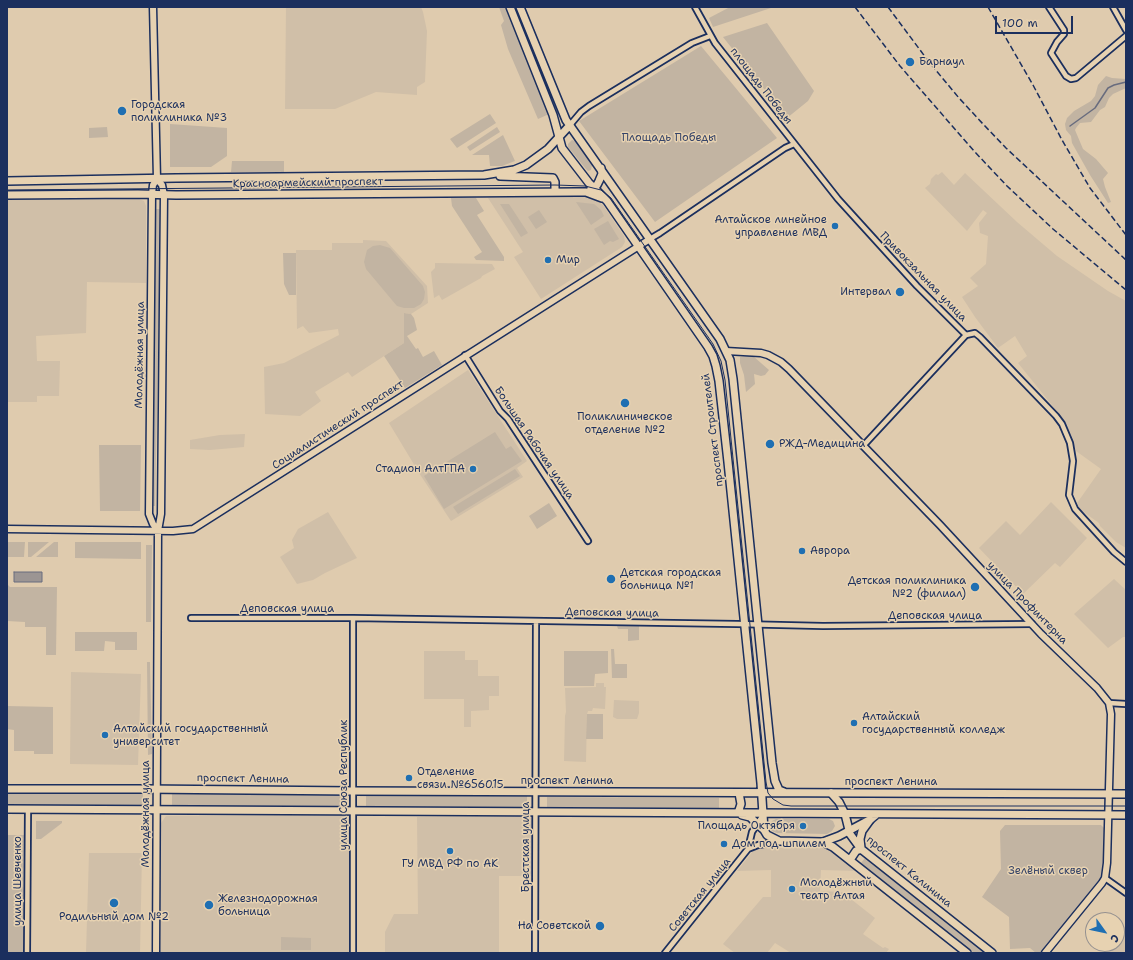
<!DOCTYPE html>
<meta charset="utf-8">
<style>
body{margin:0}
#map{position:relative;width:1133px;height:960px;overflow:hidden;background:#dfcbae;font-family:"Shantell Sans",sans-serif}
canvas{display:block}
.frame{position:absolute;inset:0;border:8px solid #1b2f5e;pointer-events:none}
.north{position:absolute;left:1085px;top:912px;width:40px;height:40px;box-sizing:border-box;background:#e7d2b1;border:1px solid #959190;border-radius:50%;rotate:123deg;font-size:11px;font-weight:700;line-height:16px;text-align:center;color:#1b2f5e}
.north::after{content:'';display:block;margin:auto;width:14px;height:18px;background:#1f6fb2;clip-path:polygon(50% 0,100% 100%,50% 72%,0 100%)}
.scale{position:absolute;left:995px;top:16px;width:78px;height:18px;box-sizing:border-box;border:2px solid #1b2f5e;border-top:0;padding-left:5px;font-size:12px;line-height:14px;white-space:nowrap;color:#1b2f5e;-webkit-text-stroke:3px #e7d2b1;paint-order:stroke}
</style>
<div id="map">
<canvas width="1133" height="960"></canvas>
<div class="frame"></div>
<div class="north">С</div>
<div class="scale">100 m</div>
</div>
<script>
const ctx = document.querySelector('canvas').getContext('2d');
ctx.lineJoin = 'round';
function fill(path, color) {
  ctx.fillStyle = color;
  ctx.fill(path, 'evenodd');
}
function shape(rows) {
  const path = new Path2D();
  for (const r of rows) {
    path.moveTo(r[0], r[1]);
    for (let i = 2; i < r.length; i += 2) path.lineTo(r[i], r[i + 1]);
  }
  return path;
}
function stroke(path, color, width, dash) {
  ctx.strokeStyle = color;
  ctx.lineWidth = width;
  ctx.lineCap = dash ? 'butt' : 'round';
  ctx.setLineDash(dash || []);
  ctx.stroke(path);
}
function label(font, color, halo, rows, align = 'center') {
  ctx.font = font + ' "Shantell Sans",sans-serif';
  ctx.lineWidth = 3;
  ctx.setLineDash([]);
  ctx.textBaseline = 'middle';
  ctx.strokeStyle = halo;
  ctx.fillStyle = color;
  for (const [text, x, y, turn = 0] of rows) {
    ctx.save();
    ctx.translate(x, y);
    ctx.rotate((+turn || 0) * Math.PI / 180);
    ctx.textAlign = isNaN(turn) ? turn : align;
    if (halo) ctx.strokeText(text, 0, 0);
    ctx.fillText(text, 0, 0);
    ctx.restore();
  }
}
fill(shape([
 [286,7,421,7,423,12,427,31,425,82,417,87,417,95,376,92,335,109,285,109],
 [942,172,954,185,965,173,1017,222,1057,256,1108,291,1126,301,1126,548,1116,542,1100,526,1099,523,1075,506,1101,469,1076,451,1064,420,1018,363,1027,356,1015,336,998,348,975,317,962,297,978,286,970,278,986,264,988,236,980,233,979,223,987,213,983,210,967,231,925,188,930,184,931,179,936,174,938,175],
 [586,197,596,200,603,205,624,236,625,242,622,247,541,299,514,257,523,252,488,198],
 [7,199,139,199,144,201,146,206,146,283,87,282,86,333,36,336,37,361,60,361,59,396,37,396,37,402,7,402],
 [363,240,386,241,427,286,428,303,411,314,404,313,404,343,352,377,348,372,315,392,321,401,300,416,265,414,264,367,284,363,339,335,338,329,309,333,303,326,297,329,296,250,332,250,332,243,363,243],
 [435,263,492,264,495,269,482,276,481,278,442,300,439,295,434,298,431,272,435,268],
 [468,370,527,461,517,468,523,477,451,521,421,476,389,423],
 [245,434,244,447,210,450,190,449,190,440,220,435],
 [1051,502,1087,538,1060,567,1055,563,1023,594,979,548,1006,521,1020,535],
 [328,512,357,558,325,573,313,580,297,584,280,557,294,548,292,540,298,529],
 [1114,579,1126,590,1126,637,1123,637,1108,648,1074,614],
 [424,651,465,651,465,660,478,660,478,676,499,676,499,696,489,696,489,710,471,711,471,727,464,727,464,699,424,699],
 [71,672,141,674,138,765,70,764],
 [596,683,604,683,604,687,606,687,605,709,593,708,592,711,588,711,587,714,586,762,564,761,565,716,566,712,565,688,596,687],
 [614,700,639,701,639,713,637,719,617,719,613,717],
 [346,815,349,817,350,821,350,953,159,953,161,823,166,816],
 [527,816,530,817,532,821,531,876,499,876,499,953,385,953,385,932,394,914,418,914,417,817],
 [758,848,828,848,834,851,859,871,821,870,820,891,842,892,875,918,863,934,883,948,885,947,889,949,886,953,791,953,775,943,767,953,735,953,723,944,763,897,771,897,771,870,737,871,753,851],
 [89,853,142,853,140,953,86,953],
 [1126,925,1126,953,1105,953,1112,944,1117,944,1117,937]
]), '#d0bfa8');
fill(shape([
 [499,7,505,7,549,114,538,119,508,49,501,25,504,21],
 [730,7,774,7,713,27,709,18],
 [767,23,814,91,808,101,787,118,723,37],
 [701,46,777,138,655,222,579,121],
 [1106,76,1112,78,1126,79,1126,88,1113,94,1109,98,1105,107,1100,110,1091,122,1080,123,1076,128,1075,130,1083,149,1096,159,1108,173,1103,179,1105,187,1111,202,1108,203,1090,175,1072,143,1071,136,1066,130,1065,124,1067,118,1074,111,1091,101,1095,96,1098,85],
 [490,114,496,123,457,148,450,139],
 [170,124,227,128,227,156,211,167,170,167],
 [107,127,108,137,89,138,89,128],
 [497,127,500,132,470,151,467,147],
 [503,135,515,161,502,166,490,166,489,155,472,155],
 [572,140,575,141,592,165,591,170,588,171,586,169,568,147,568,144],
 [232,161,284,161,284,172,231,172],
 [451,198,476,198,484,211,477,215,504,257,504,261,476,260,474,257,482,252,452,206],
 [576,202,594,204,601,210,604,216,591,225],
 [500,204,509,204,528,233,521,237],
 [155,209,161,209,155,506,151,506],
 [539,210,547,222,536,229,528,217],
 [608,221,619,239,613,242,610,241,604,245,594,229],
 [380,245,390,248,423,286,425,292,424,299,421,304,414,308,404,308,397,306,366,269,364,262,367,250,373,246],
 [283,253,296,253,296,295,289,295,284,284],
 [404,313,411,314,414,318,417,330,407,336,416,349,418,348,423,357,434,351,442,365,405,388,384,356,404,343],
 [748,356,753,356,769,370,765,375,761,376,754,374,755,384,746,392,744,375,740,363,740,357],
 [495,432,506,449,511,446,522,461,444,509,424,476],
 [99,445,141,445,140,511,100,511],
 [515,469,520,476,458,514,453,507],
 [549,503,557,516,537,529,529,516],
 [7,542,25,542,24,557,7,557],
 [28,542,49,542,31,557,28,557],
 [54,542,58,542,58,557,36,557],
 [75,542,141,542,141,559,75,558],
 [146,545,152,545,151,622,146,622],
 [7,584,10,587,57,587,56,655,46,655,46,627,25,627,25,622,7,621],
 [617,626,639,626,639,640,628,641,628,629,618,629],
 [75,632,137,632,137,650,115,650,115,642,105,641,104,651,75,651],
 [611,649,614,649,615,664,627,664,627,678,612,678],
 [564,651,608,651,608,673,595,674,594,686,564,686],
 [147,662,150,662,152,754,148,755],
 [7,706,53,707,53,754,34,754,34,751,14,751,14,730,7,729],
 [587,714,603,714,603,739,586,739],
 [7,793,143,794,142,806,7,805],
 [172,794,341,794,341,808,172,808],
 [366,795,527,796,527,808,366,807],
 [547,797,719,798,719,810,547,810],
 [776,819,829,819,833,821,835,826,832,831,827,834,777,833,772,831,770,826,772,821],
 [36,821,62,821,62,823,41,839,36,839],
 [1005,825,1101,825,1104,828,1103,868,1102,875,1099,881,1040,953,1036,953,1030,948,1010,949,1009,917,982,897,1001,869,1000,831],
 [7,835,24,835,23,953,7,953],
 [865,858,986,953,974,953,861,863],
 [281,937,311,938,311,950,281,950]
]), '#c2b4a2');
const water = shape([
 [14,572,42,572,42,582,14,582,14,572]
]);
fill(water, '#9c9593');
stroke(water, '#686c7e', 1);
stroke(shape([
 [1070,126,1095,108,1108,88,1114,85,1126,82]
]), '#686c7e', 1.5);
const minor = shape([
 [695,7,715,43,838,199,917,286,966,335],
 [1049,7,1064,30,1064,34,1057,42,1051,53,1066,76,1071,79,1076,78,1126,36],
 [1113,7,1126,30],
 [570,125,581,112,589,106,692,43,710,36],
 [650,239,660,233,785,148,794,144],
 [966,335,975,333,980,337,1056,416,1062,424,1070,443,1073,461,1069,495,1075,509,1114,552,1126,562],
 [465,355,500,411,508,419,588,541],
 [863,446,966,335],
 [191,618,353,618,737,624,823,626,1032,624],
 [1109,703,1126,704],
 [748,849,752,832,763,815],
 [1105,878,1126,893],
 [27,953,28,810],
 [353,953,353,618],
 [535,953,536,621],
 [665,953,748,849,758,845,779,842]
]);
const tertiary = shape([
 [153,7,157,179,153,185,152,194,149,514,153,524,158,531],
 [726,351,761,353,768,355,781,362,789,369,940,525,1041,634,1097,688,1109,703,1111,714,1107,863,1105,878,1102,883,1045,953],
 [7,529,173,531,193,529,650,239],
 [156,953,158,531,161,514,164,195,162,185,157,179]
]);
const secondary = shape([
 [831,793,839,802,845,814,850,834,861,849,992,953],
 [823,842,833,847,967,953],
 [861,848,860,839,862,831,870,820],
 [850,860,856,851,861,849]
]);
const primary = shape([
 [510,7,553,115,562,148,589,183,607,201,708,347,713,356,716,366,719,381,728,462,761,783,764,830,767,835,779,841,823,842,839,836,871,819,877,814],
 [520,7,566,120,720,339,730,360,733,379,772,763,775,781,779,790,784,792],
 [500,176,553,178,555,182,555,192],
 [7,181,176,178,484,175,514,170,526,165,548,149,570,125],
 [591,189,597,185,599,181,602,174,601,168],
 [7,195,138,194,176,195,577,192,586,192,602,198],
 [7,789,144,789,353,791,1126,794],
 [7,809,1126,815],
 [738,813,741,804,739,793],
 [742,815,750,817,764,830]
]);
stroke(minor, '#1b2f5e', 8);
stroke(tertiary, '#1b2f5e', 9);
stroke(secondary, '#1b2f5e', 10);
stroke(primary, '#1b2f5e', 10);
stroke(minor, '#e7d2b1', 4.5);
stroke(tertiary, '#e7d2b1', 6);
stroke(secondary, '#e7d2b1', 7);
stroke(primary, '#e7d2b1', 7);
stroke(shape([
 [7,190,555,185,585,186,601,190,611,198,713,344,721,361,725,380,766,782,768,793,773,799,783,805,791,806,1126,806]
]), '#1b2f5e', 1);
stroke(shape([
 [855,7,900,66,974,151,1007,186,1053,229,1126,290],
 [888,7,929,62,959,98,983,124,1006,148,1126,260],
 [988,7,1033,85,1062,140,1090,188,1126,235]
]), '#1b2f5e', 1.5, [6, 3]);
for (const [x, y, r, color] of [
 [910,62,5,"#1f6fb2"],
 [122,111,5,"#1f6fb2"],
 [835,226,4,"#1f6fb2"],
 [548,260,4,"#1f6fb2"],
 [900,292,5,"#1f6fb2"],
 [625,403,5,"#1f6fb2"],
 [770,444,5,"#1f6fb2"],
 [473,469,4,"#1f6fb2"],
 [802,551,4,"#1f6fb2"],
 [611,579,5,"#1f6fb2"],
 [975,587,5,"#1f6fb2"],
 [854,723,4,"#1f6fb2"],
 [105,735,4,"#1f6fb2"],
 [409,778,4,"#1f6fb2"],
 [803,826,4,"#1f6fb2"],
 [724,844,4,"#1f6fb2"],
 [450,851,4,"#1f6fb2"],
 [792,889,4,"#1f6fb2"],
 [114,903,5,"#1f6fb2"],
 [209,905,5,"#1f6fb2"],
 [600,926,5,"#1f6fb2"]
]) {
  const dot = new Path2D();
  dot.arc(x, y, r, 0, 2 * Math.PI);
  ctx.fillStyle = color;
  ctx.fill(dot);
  stroke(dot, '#e7d2b1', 1.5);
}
label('11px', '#1b2f5e', '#e7d2b1', [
 ["Барнаул",919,62],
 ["Городская",131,105],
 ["поликлиника №3",131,118],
 ["Алтайское линейное",827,220,"right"],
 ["управление МВД",827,233,"right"],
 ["Мир",556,260],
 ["Интервал",891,292,"right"],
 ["Поликлиническое",625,417,"center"],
 ["отделение №2",625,430,"center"],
 ["РЖД-Медицина",779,444],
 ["Стадион АлтГПА",465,469,"right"],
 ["Аврора",810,551],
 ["Детская городская",620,573],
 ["больница №1",620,586],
 ["Детская поликлиника",966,581,"right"],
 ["№2 (филиал)",966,594,"right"],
 ["Алтайский",862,717],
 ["государственный колледж",862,730],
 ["Алтайский государственный",113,729],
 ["университет",113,742],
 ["Отделение",417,772],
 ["связи №656015",417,785],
 ["Площадь Октября",795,826,"right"],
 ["Дом под шпилем",732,844],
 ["ГУ МВД РФ по АК",450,864,"center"],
 ["Молодёжный",800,883],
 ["театр Алтая",800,896],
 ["Железнодорожная",218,899],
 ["больница",218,912],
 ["Родильный дом №2",114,917,"center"],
 ["На Советской",591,926,"right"]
], 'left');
label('11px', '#1b2f5e', '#e7d2b1', [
 ["площадь Победы",761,86,52],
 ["Красноармейский проспект",308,183,-1],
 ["Привокзальная улица",923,277,46],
 ["Молодёжная улица",140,355,-89],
 ["Социалистический проспект",338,425,-33],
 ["проспект Строителей",713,430,-97],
 ["Большая Рабочая улица",534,443,56],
 ["улица Профинтерна",1027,603,46],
 ["Деповская улица",287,609],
 ["Деповская улица",612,613,1],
 ["Деповская улица",935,616],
 ["проспект Ленина",243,779,1],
 ["проспект Ленина",567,781],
 ["проспект Ленина",891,782],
 ["улица Союза Республик",344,785,-90],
 ["Молодёжная улица",146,814,-90],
 ["Брестская улица",526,847,-90],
 ["проспект Калинина",909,872,39],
 ["улица Шевченко",18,881,-90],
 ["Советская улица",700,895,-51]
]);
label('11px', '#344368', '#e7d2b1', [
 ["Площадь Победы",669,138],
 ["Зелёный сквер",1048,871]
]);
</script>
